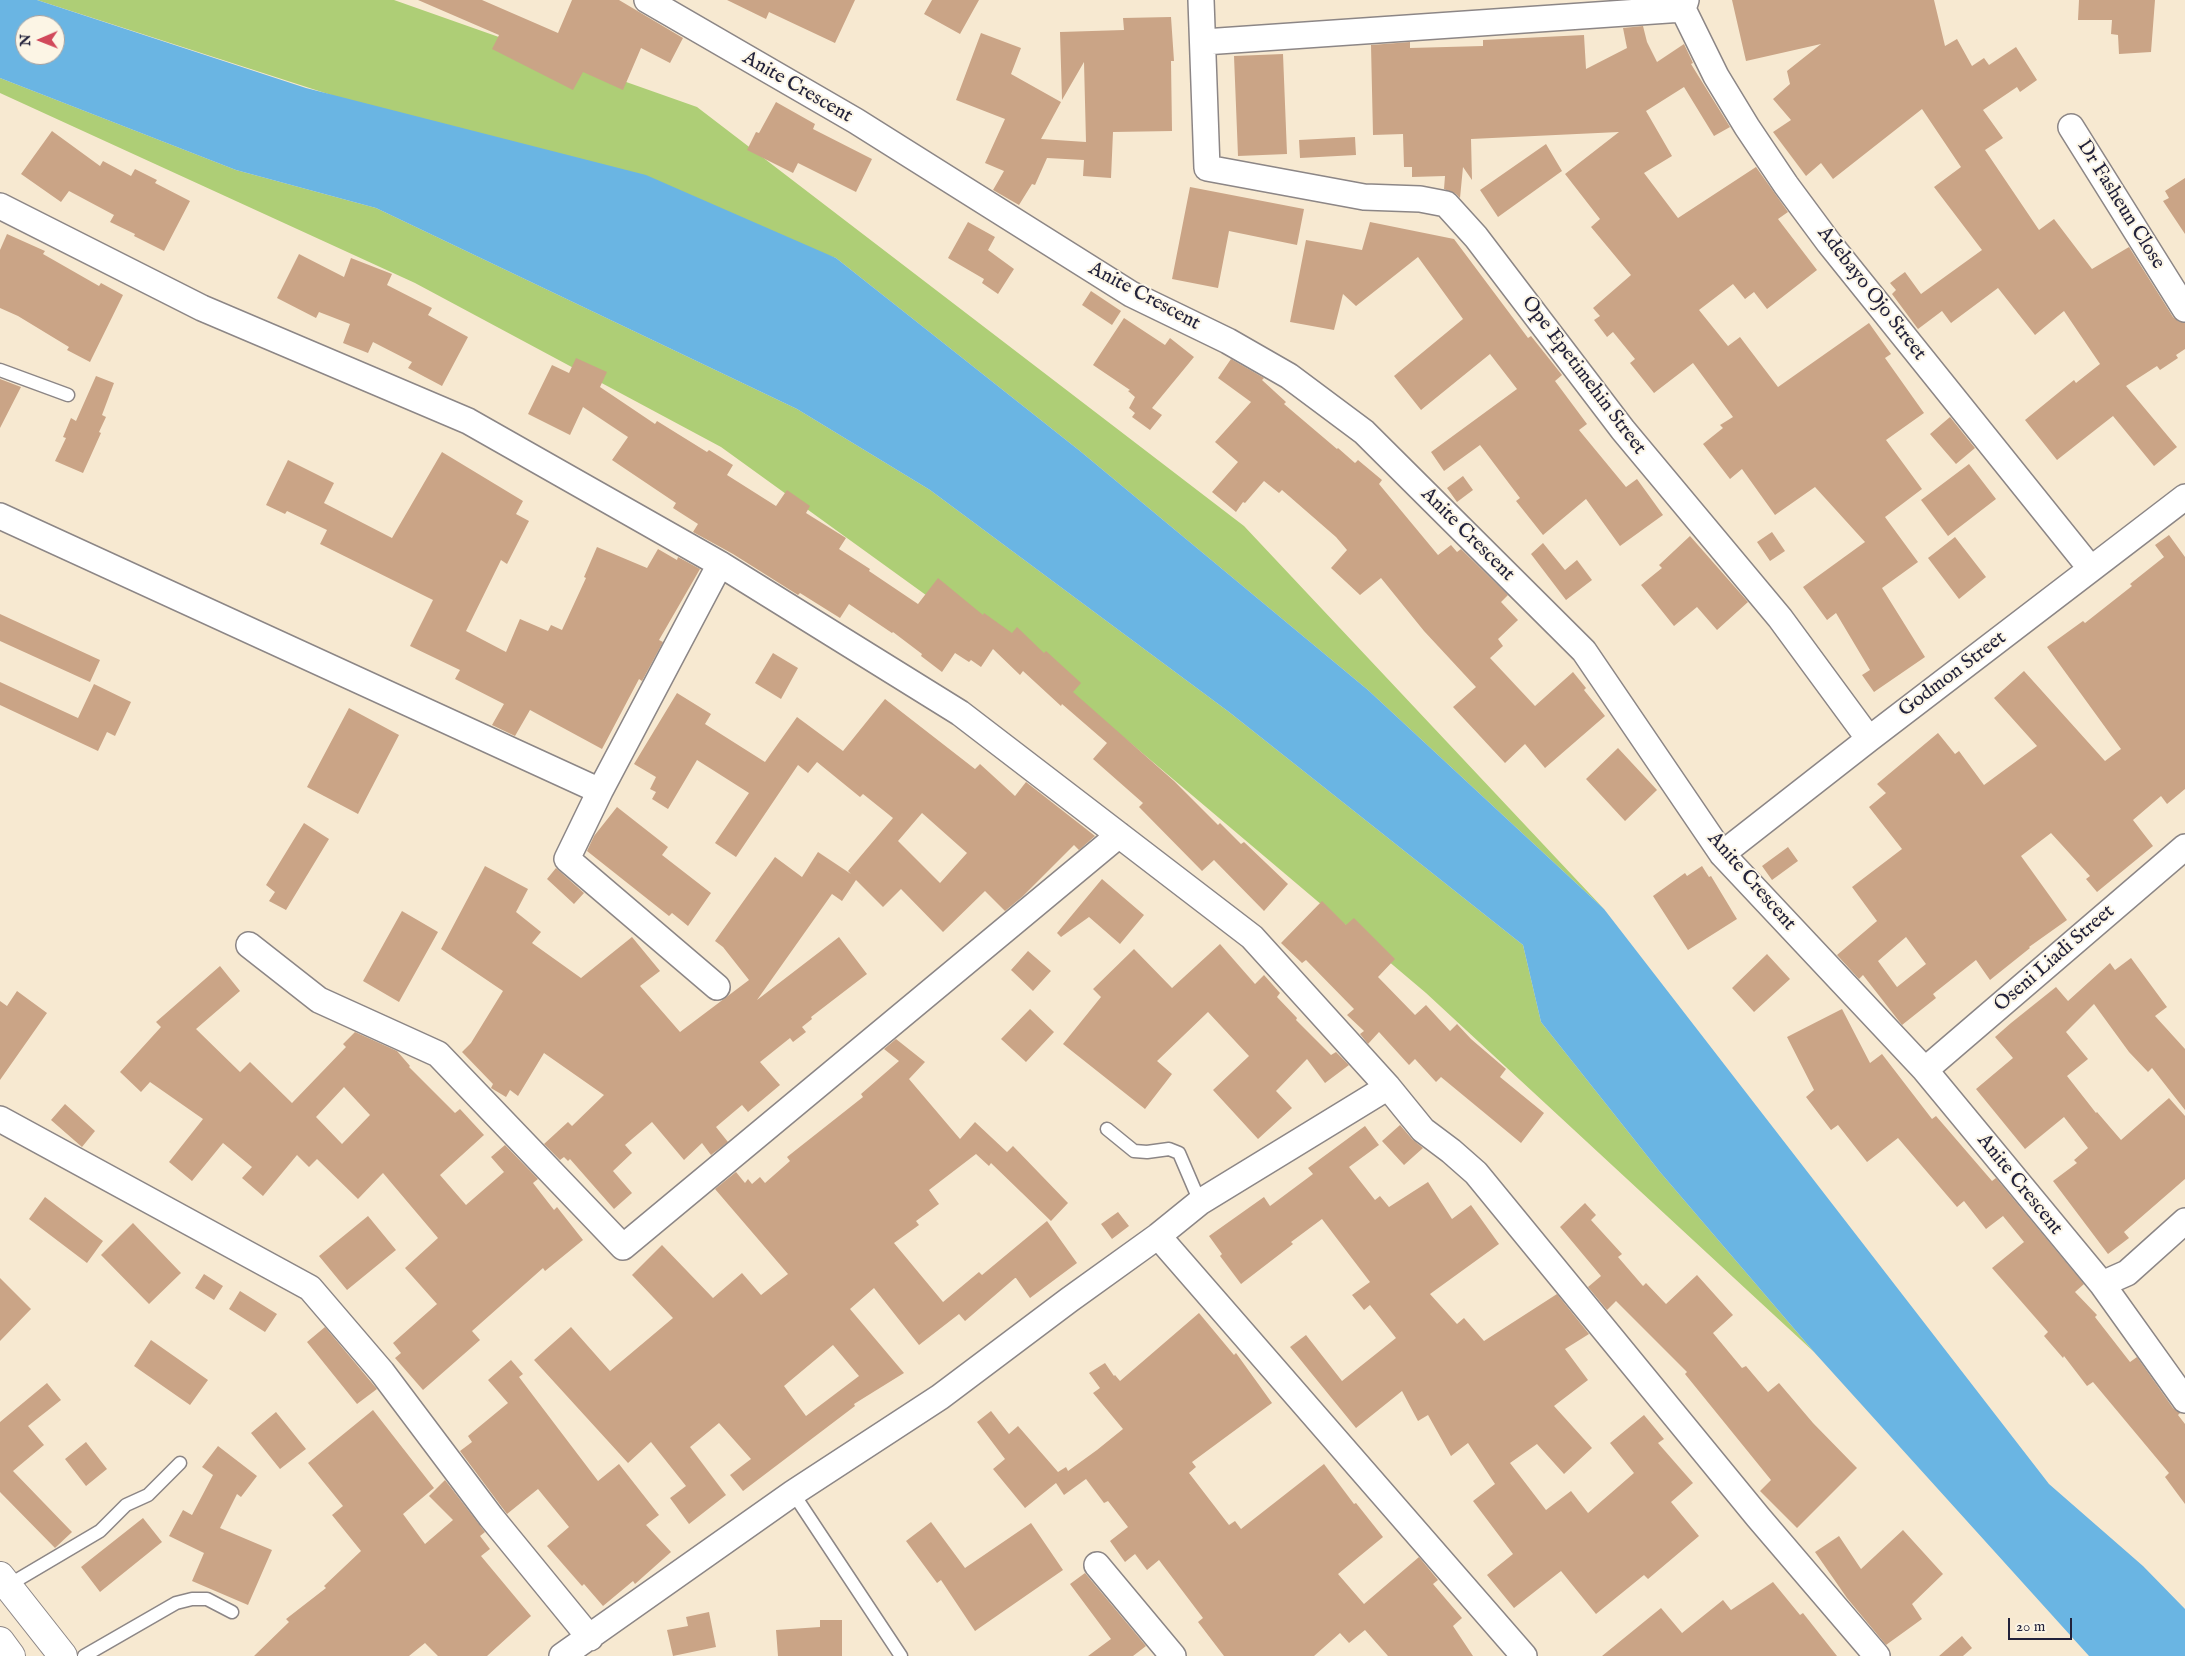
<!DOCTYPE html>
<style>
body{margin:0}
#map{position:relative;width:2185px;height:1656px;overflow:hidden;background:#f7e9d1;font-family:"IM FELL English",serif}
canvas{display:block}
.north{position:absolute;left:15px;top:15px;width:50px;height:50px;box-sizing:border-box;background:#fcf5e5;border:1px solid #a5a1a1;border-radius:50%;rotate:269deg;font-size:14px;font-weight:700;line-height:20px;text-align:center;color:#22223b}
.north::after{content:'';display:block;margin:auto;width:18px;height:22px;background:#d1495b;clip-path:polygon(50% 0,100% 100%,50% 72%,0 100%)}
.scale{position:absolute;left:2008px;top:1618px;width:64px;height:22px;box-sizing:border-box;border:2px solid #22223b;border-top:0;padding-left:6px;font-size:15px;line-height:18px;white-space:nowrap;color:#22223b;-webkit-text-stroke:4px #fcf5e5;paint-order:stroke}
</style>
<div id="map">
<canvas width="2185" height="1656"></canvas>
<div class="north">N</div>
<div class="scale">20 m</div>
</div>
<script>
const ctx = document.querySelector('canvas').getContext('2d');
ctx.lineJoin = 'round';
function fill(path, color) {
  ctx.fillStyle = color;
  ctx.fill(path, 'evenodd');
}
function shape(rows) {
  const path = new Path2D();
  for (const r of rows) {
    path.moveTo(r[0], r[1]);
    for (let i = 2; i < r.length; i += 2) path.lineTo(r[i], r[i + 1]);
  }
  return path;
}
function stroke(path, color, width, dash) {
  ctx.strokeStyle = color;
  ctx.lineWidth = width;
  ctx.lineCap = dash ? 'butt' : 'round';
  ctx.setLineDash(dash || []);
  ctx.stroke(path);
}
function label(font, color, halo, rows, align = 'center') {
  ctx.font = font + ' "IM FELL English",serif';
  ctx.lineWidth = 4;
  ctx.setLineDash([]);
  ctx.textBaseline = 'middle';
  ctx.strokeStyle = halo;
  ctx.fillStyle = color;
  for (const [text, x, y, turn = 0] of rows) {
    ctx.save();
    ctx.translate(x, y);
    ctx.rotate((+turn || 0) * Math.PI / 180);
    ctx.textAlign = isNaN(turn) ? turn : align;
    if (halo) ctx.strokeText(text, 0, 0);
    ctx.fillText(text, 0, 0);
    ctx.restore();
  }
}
fill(shape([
 [37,0,394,0,697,107,1244,526,1604,909,1368,690,1080,451,836,258],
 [0,78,236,170,376,208,797,409,930,490,1229,712,1523,945,1541,1022,1660,1172,1814,1352,1426,993,1128,741,721,447,415,283,0,93]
]), '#aece76');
fill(shape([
 [0,0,37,0,306,88,646,175,836,258,1080,451,1368,690,1604,909,2049,1484,2143,1566,2185,1609,2185,1656,2089,1656,1814,1352,1660,1172,1541,1022,1523,945,1229,712,930,490,797,409,376,208,236,170,0,78],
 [25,25,55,25,55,55,25,55]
]), '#6ab5e3');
fill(shape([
 [418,0,482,0,558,33,572,0,619,0,683,38,670,63,641,48,623,90,583,72,573,90,492,49,499,35],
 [727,0,855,0,835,43,769,12,766,19],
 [932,0,979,0,960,34,924,14],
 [1732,0,1934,0,1945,46,1957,39,1972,66,1984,58,1989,65,2016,47,2037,80,2020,92,2017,87,1983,110,2003,138,1985,150,2039,230,2054,219,2092,269,2129,247,2173,317,2178,321,2185,323,2185,349,2176,355,2178,358,2160,370,2157,366,2126,386,2177,447,2154,466,2113,416,2057,460,2025,420,2074,380,2076,383,2100,364,2064,311,2035,335,1998,288,1951,323,1942,311,1918,329,1892,294,1896,290,1890,283,1905,272,1921,294,1982,250,1934,187,1961,167,1922,109,1833,179,1821,163,1806,176,1773,132,1791,120,1773,99,1790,84,1787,71,1821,44,1746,61],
 [2079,0,2155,0,2151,52,2119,54,2118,35,2111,34,2112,20,2078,20],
 [1171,17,1174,61,1171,61,1172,131,1113,132,1111,178,1083,176,1084,160,1047,158,1035,185,1032,184,1019,205,993,190,1004,171,985,163,1005,119,956,100,981,33,1021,48,1011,74,1061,102,1041,139,1086,142,1084,62,1062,100,1060,32,1124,30,1123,18],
 [1643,26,1647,42,1657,62,1684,44,1693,63,1691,64,1730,127,1714,136,1684,87,1646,111,1672,156,1644,173,1678,218,1756,167,1788,212,1778,219,1817,270,1767,309,1754,292,1745,299,1733,284,1699,310,1728,346,1740,337,1778,387,1869,323,1891,354,1885,358,1924,413,1886,440,1922,489,1885,517,1918,562,1882,588,1925,657,1874,692,1862,675,1870,670,1836,613,1827,620,1803,587,1865,542,1815,487,1775,515,1742,469,1730,479,1703,444,1723,428,1720,425,1733,417,1693,363,1654,393,1630,363,1635,359,1613,332,1607,337,1594,320,1600,316,1593,308,1631,275,1591,227,1600,219,1565,174,1619,132,1471,139,1472,180,1463,167,1460,198,1456,194,1444,189,1445,176,1412,177,1412,167,1404,167,1403,134,1373,135,1371,45,1410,42,1410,48,1483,46,1483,40,1584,35,1586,69,1627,48,1623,28],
 [1283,54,1287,154,1238,156,1234,56],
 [776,102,815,124,813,129,872,159,856,192,798,163,793,173,747,150,756,132,759,133],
 [52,131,100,166,103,161,131,176,135,169,157,180,155,183,190,201,164,251,134,236,135,234,110,222,114,215,69,191,61,202,21,174],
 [1355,137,1356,155,1300,158,1299,140],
 [1546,144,1562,171,1498,217,1480,190],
 [2185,178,2185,234,2163,201,2169,198,2165,191],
 [1190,187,1304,209,1297,245,1229,231,1218,288,1172,279],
 [968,222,995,237,988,250,1014,269,998,294,982,283,984,279,948,258],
 [1370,222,1454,239,1528,338,1531,336,1562,375,1555,381,1587,424,1579,430,1626,487,1637,479,1663,515,1620,546,1586,499,1543,535,1516,501,1520,498,1480,445,1444,471,1431,452,1517,389,1490,354,1421,410,1394,376,1463,319,1418,257,1356,306,1343,294,1334,330,1290,322,1306,240,1362,250],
 [7,234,45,251,43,254,99,286,101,283,123,295,90,362,67,350,69,347,18,316,0,308,0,250],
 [299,254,344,277,351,258,392,274,387,285,432,308,428,315,468,337,442,386,408,368,412,362,373,342,368,353,343,343,350,324,319,312,316,318,277,298],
 [1091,291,1121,311,1112,325,1082,305],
 [1124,318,1165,345,1170,338,1194,357,1152,408,1162,415,1150,430,1132,417,1135,413,1129,408,1135,397,1128,391,1130,390,1093,365],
 [576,358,607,372,600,387,655,424,657,421,707,452,709,450,733,465,727,475,776,506,787,490,810,506,806,513,846,538,839,549,870,569,869,571,918,604,938,578,983,615,984,613,1012,633,1017,627,1044,653,1046,651,1081,683,1073,692,1174,781,1218,825,1220,823,1241,844,1244,842,1288,884,1264,911,1214,860,1202,871,1139,807,1143,803,1093,759,1107,743,1062,704,1061,706,1023,671,1020,675,993,649,981,667,971,660,969,662,955,653,942,672,921,656,922,654,893,632,892,633,849,604,840,618,800,593,798,595,733,554,693,532,698,524,673,508,676,503,612,460,628,437,583,407,570,435,528,414,552,365,569,373],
 [1231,359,1264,378,1262,380,1286,402,1284,404,1337,449,1338,448,1355,463,1358,460,1382,480,1379,484,1438,555,1451,545,1457,552,1461,549,1508,595,1501,602,1518,620,1498,639,1503,646,1490,658,1535,706,1573,672,1586,688,1584,690,1605,716,1545,768,1525,744,1505,763,1453,707,1476,687,1424,631,1381,578,1360,595,1331,568,1347,550,1336,537,1282,490,1279,493,1264,481,1245,503,1243,502,1236,512,1212,492,1238,462,1215,442,1251,402,1218,378],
 [96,376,114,383,102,415,106,417,99,432,101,433,83,473,55,461,66,438,63,437,71,418,76,421],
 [0,379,21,387,0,428],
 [1950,417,1975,448,1956,464,1930,434],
 [442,452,523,501,516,514,529,521,507,564,501,560,466,631,506,652,520,619,548,631,551,625,562,630,586,578,584,577,597,547,647,568,658,549,677,560,678,557,700,569,659,640,663,642,642,681,639,679,602,749,530,710,515,736,492,725,504,704,455,679,460,670,410,646,433,600,320,544,327,530,287,511,285,514,266,505,288,460,334,483,324,503,392,538],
 [1969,464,1996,499,1948,536,1921,500],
 [1463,476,1473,490,1457,502,1447,488],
 [1772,532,1785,551,1770,561,1757,542],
 [2169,535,2185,557,2185,789,2167,804,2161,796,2133,820,2153,846,2097,892,2086,879,2090,876,2051,833,2021,856,2067,920,2029,947,2030,948,1990,980,1976,960,1933,994,1936,998,1902,1025,1863,975,1859,979,1837,955,1877,921,1852,887,1902,849,1869,807,1886,793,1877,784,1938,733,1955,754,1959,751,1984,785,2037,746,1994,698,2024,671,2105,761,2121,749,2047,647,2083,621,2085,623,2132,586,2130,584,2164,557,2155,545],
 [1906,937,1926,964,1897,987,1878,961],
 [1690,536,1748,602,1717,630,1697,607,1674,626,1641,585,1662,568,1659,565],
 [1955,537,1986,577,1959,599,1928,558],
 [1543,543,1565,570,1577,560,1592,580,1566,600,1531,554],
 [0,614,100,660,90,682,0,641],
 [773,653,798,668,781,699,755,683],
 [0,682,78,718,94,684,131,702,115,736,107,732,98,751,0,705],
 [677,693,711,714,705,724,765,762,797,717,843,751,885,699,975,769,980,764,1015,796,1026,782,1095,836,1079,850,1074,845,1022,897,1005,911,985,891,943,932,901,889,883,907,856,880,842,901,832,894,757,1000,839,937,867,974,811,1017,812,1019,802,1027,806,1032,793,1042,790,1038,760,1062,780,1085,748,1112,742,1105,716,1127,728,1142,711,1155,702,1143,684,1160,652,1122,625,1145,632,1153,613,1171,632,1193,614,1209,570,1159,568,1161,564,1157,560,1160,544,1144,568,1122,572,1126,604,1095,544,1053,518,1096,510,1090,506,1097,491,1088,493,1084,462,1052,471,1043,503,991,441,949,485,866,528,889,516,912,541,932,532,943,581,978,632,937,660,971,640,986,680,1032,749,980,723,947,715,941,775,857,802,877,818,852,851,874,848,871,893,818,863,794,860,797,817,762,808,773,798,765,736,857,715,843,749,793,697,760,668,809,652,799,656,792,650,789,656,777,634,764],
 [922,813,967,853,940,883,898,841],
 [349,708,399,735,358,814,307,787],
 [1618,748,1657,790,1625,821,1586,779],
 [617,807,668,847,662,855,711,893,688,926,672,913,669,916,587,851,594,836],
 [304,823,329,839,286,910,269,901,275,892,266,885],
 [1788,847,1798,861,1772,880,1762,866],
 [1702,866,1709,877,1711,876,1737,919,1688,950,1653,896,1685,873,1687,876],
 [556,868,584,893,574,904,547,879],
 [1102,879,1144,915,1120,944,1089,917,1061,937,1057,933],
 [1322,901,1346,925,1354,918,1395,959,1378,977,1415,1015,1426,1005,1450,1031,1457,1024,1471,1039,1506,1069,1500,1077,1544,1113,1521,1143,1441,1077,1436,1082,1415,1059,1409,1065,1379,1032,1368,1044,1360,1034,1364,1031,1347,1015,1354,1009,1306,960,1302,963,1281,943],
 [402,911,438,932,399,1002,363,981],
 [1220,944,1255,984,1264,975,1280,993,1277,997,1297,1018,1296,1020,1331,1055,1336,1052,1349,1065,1325,1083,1307,1059,1276,1091,1292,1108,1258,1139,1213,1090,1249,1056,1208,1012,1157,1061,1172,1074,1145,1109,1063,1044,1101,997,1093,989,1134,949,1172,988],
 [1028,951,1051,971,1033,991,1011,970],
 [1767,954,1790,979,1754,1012,1732,988],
 [2131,958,2167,1007,2155,1016,2185,1049,2185,1110,2152,1068,2148,1072,2129,1052,2094,1004,2066,1032,2088,1059,2067,1076,2096,1113,2097,1112,2121,1140,2169,1098,2185,1116,2185,1179,2124,1232,2129,1238,2108,1254,2053,1181,2077,1163,2074,1160,2088,1148,2064,1117,2025,1149,1976,1089,2013,1058,1995,1037,2011,1023,2056,987,2068,1001,2110,963,2115,970],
 [220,966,240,991,196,1029,240,1072,250,1062,292,1103,346,1047,343,1044,355,1032,397,1051,410,1066,409,1067,455,1113,460,1109,484,1135,440,1175,466,1205,504,1172,491,1157,505,1145,538,1179,533,1183,554,1210,557,1207,583,1240,545,1271,543,1268,472,1331,480,1340,423,1390,395,1358,401,1353,393,1343,437,1304,405,1268,438,1238,383,1173,358,1199,317,1159,309,1167,297,1155,263,1196,242,1178,252,1167,223,1143,192,1181,169,1162,203,1119,150,1082,141,1092,120,1072,161,1027,156,1022],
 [344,1087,370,1115,342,1144,316,1117],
 [17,991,47,1013,0,1080,0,1001,7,1006],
 [1030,1009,1054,1032,1026,1062,1001,1039],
 [1842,1009,1870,1063,1882,1054,1932,1119,1936,1116,1992,1181,1996,1178,2084,1284,2075,1292,2097,1315,2095,1317,2130,1362,2137,1357,2173,1408,2180,1413,2178,1415,2185,1424,2185,1504,2165,1477,2169,1473,2093,1382,2087,1386,2064,1356,2063,1358,2044,1336,2048,1332,1992,1268,2024,1242,2003,1216,1986,1229,1964,1201,1957,1207,1898,1138,1867,1162,1838,1125,1831,1130,1806,1097,1814,1090,1787,1037],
 [896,1039,925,1062,909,1079,960,1139,975,1122,1007,1152,1013,1146,1068,1203,1051,1221,991,1163,989,1166,976,1154,929,1190,939,1204,916,1221,919,1225,894,1243,943,1302,979,1272,982,1275,1047,1221,1077,1263,1030,1298,1016,1278,1015,1278,965,1321,959,1314,919,1345,874,1288,850,1309,904,1373,854,1404,855,1406,743,1491,730,1475,751,1459,719,1423,690,1447,726,1495,689,1524,670,1498,686,1486,651,1442,628,1463,534,1360,571,1327,610,1371,673,1318,632,1275,662,1245,713,1298,742,1273,761,1295,788,1274,715,1189,736,1172,745,1183,748,1179,752,1184,760,1177,765,1183,790,1161,787,1157,863,1097,861,1094,899,1061,884,1049],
 [833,1345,859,1376,806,1416,784,1386],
 [65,1104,95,1131,82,1147,51,1120],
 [1400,1125,1412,1139,1423,1148,1404,1165,1382,1141],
 [1365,1126,1379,1145,1349,1167,1375,1200,1380,1196,1389,1207,1428,1182,1452,1219,1471,1205,1499,1244,1430,1294,1457,1324,1464,1318,1484,1341,1557,1294,1589,1334,1565,1349,1588,1380,1554,1406,1592,1448,1564,1474,1537,1444,1510,1463,1546,1510,1571,1491,1588,1513,1634,1473,1610,1443,1644,1415,1664,1439,1658,1443,1693,1483,1671,1502,1699,1536,1648,1579,1644,1575,1596,1614,1561,1571,1514,1608,1487,1575,1513,1554,1473,1501,1495,1484,1468,1443,1451,1456,1428,1415,1418,1421,1402,1391,1356,1428,1290,1347,1306,1335,1342,1381,1396,1338,1370,1305,1364,1310,1352,1295,1370,1282,1322,1219,1291,1242,1293,1244,1241,1284,1220,1256,1222,1254,1209,1236,1264,1197,1270,1206,1313,1174,1308,1168],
 [45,1197,103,1241,87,1263,29,1219],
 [1585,1203,1596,1215,1591,1220,1622,1254,1618,1257,1643,1286,1646,1283,1666,1304,1697,1275,1733,1315,1713,1333,1742,1368,1746,1366,1768,1392,1779,1383,1813,1423,1857,1468,1797,1528,1760,1491,1771,1480,1685,1374,1687,1372,1616,1301,1607,1310,1588,1287,1601,1276,1560,1227],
 [1118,1212,1129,1226,1112,1239,1101,1224],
 [368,1216,396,1250,347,1290,319,1256],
 [133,1223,181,1273,149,1304,101,1255],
 [204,1274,223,1286,214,1300,195,1288],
 [0,1278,31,1309,0,1341],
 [240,1291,277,1314,265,1332,229,1309],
 [1199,1313,1234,1355,1236,1353,1272,1403,1192,1462,1196,1467,1189,1473,1229,1525,1235,1521,1241,1529,1324,1464,1354,1504,1356,1503,1383,1537,1338,1574,1364,1604,1419,1557,1438,1580,1433,1584,1462,1618,1453,1626,1473,1656,1388,1656,1365,1630,1349,1643,1340,1633,1314,1656,1224,1656,1198,1622,1203,1618,1159,1560,1147,1570,1135,1554,1125,1562,1110,1541,1128,1527,1108,1501,1104,1503,1086,1479,1064,1495,1056,1483,1025,1508,993,1469,1005,1459,977,1422,991,1411,1009,1434,1018,1426,1058,1472,1066,1467,1068,1471,1097,1450,1123,1429,1093,1393,1100,1388,1089,1373,1105,1363,1114,1376,1115,1375,1120,1381],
 [325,1327,377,1389,357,1404,307,1342],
 [151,1340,208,1380,190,1405,134,1366],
 [511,1360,523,1374,519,1377,598,1481,619,1464,659,1515,646,1525,671,1552,635,1584,633,1581,603,1606,584,1584,582,1586,547,1546,569,1527,538,1489,507,1514,460,1451,472,1442,468,1436,508,1403,488,1380],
 [47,1383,61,1400,28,1426,44,1445,13,1471,72,1532,55,1548,0,1492,0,1422],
 [373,1410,434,1488,403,1514,425,1544,453,1520,429,1496,445,1480,485,1532,480,1536,490,1549,481,1556,531,1616,487,1656,438,1656,425,1643,409,1656,254,1656,289,1622,286,1619,326,1588,324,1586,361,1551,332,1515,343,1506,308,1463],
 [276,1412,306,1449,280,1469,251,1433],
 [86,1442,107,1469,86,1486,65,1459],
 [218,1446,257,1476,241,1497,237,1494,220,1528,272,1550,248,1605,192,1581,204,1553,169,1536,183,1510,192,1515,213,1475,202,1467],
 [143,1518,162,1542,100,1592,81,1567],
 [931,1522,965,1568,1031,1523,1063,1570,975,1631,941,1580,937,1583,906,1541],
 [1903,1530,1943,1574,1912,1604,1922,1619,1886,1645,1847,1598,1815,1552,1839,1536,1861,1569],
 [1085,1573,1146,1646,1133,1656,1088,1656,1111,1639,1070,1584],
 [1773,1582,1800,1615,1803,1613,1837,1656,1602,1656,1661,1608,1682,1633,1723,1600,1731,1610],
 [709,1612,716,1647,673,1656,667,1630,688,1626,686,1617],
 [820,1620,842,1620,842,1656,778,1656,776,1630,820,1627],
 [1962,1636,1972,1648,1963,1656,1939,1656]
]), '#caa486');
const lane = shape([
 [0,370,68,395],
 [1107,1129,1134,1151,1147,1152,1169,1149,1179,1153,1200,1202],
 [793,1493,901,1656],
 [7,1586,100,1531,126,1505,148,1495,180,1463],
 [84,1656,176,1603,192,1599,207,1599,232,1612]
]);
const street = shape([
 [647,0,856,121,1131,294,1228,341,1289,376,1364,432,1584,651,1722,854,1925,1070,2102,1284,2185,1400],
 [1201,0,1207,168,1364,197,1420,199,1446,204,1476,237,1623,430,1780,618,1869,739],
 [1686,0,1683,9,1716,76,1747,127,1786,185,1829,243,2091,569],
 [1204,42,1683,9],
 [2071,127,2185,309],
 [0,206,202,308,468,421,720,564,960,713,1252,937,1388,1087,1423,1130,1451,1151,1476,1173,1758,1517,1877,1656],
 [0,516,600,791],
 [1722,854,1869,739,2185,497],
 [249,945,319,1000,438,1054,623,1247,1119,835],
 [717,987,567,859,600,791,720,564],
 [1925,1070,2185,847],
 [0,1119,310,1288,382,1372,491,1517,590,1638],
 [1158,1236,1524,1656],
 [2102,1284,2127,1273,2185,1221],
 [1097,1565,1173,1656],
 [562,1656,793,1493,940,1397,1069,1300,1158,1236,1200,1202,1388,1087]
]);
const primary = shape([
 [0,1576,63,1656],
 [0,1641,11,1656]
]);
stroke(lane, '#8c8686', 15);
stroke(street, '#8c8686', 28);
stroke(primary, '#8c8686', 30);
stroke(lane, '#fff', 12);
stroke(street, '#fff', 25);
stroke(primary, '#fff', 28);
label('20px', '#22223b', '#fcf5e5', [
 ["Anite Crescent",797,88,30],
 ["Dr Fasheun Close",2120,205,58],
 ["Adebayo Ojo Street",1871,294,52],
 ["Anite Crescent",1144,297,28],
 ["Ope Epetimehin Street",1583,376,53],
 ["Anite Crescent",1467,535,45],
 ["Godmon Street",1953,675,-37],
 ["Anite Crescent",1751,882,49],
 ["Oseni Liadi Street",2055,959,-41],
 ["Anite Crescent",2019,1185,51]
]);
</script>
